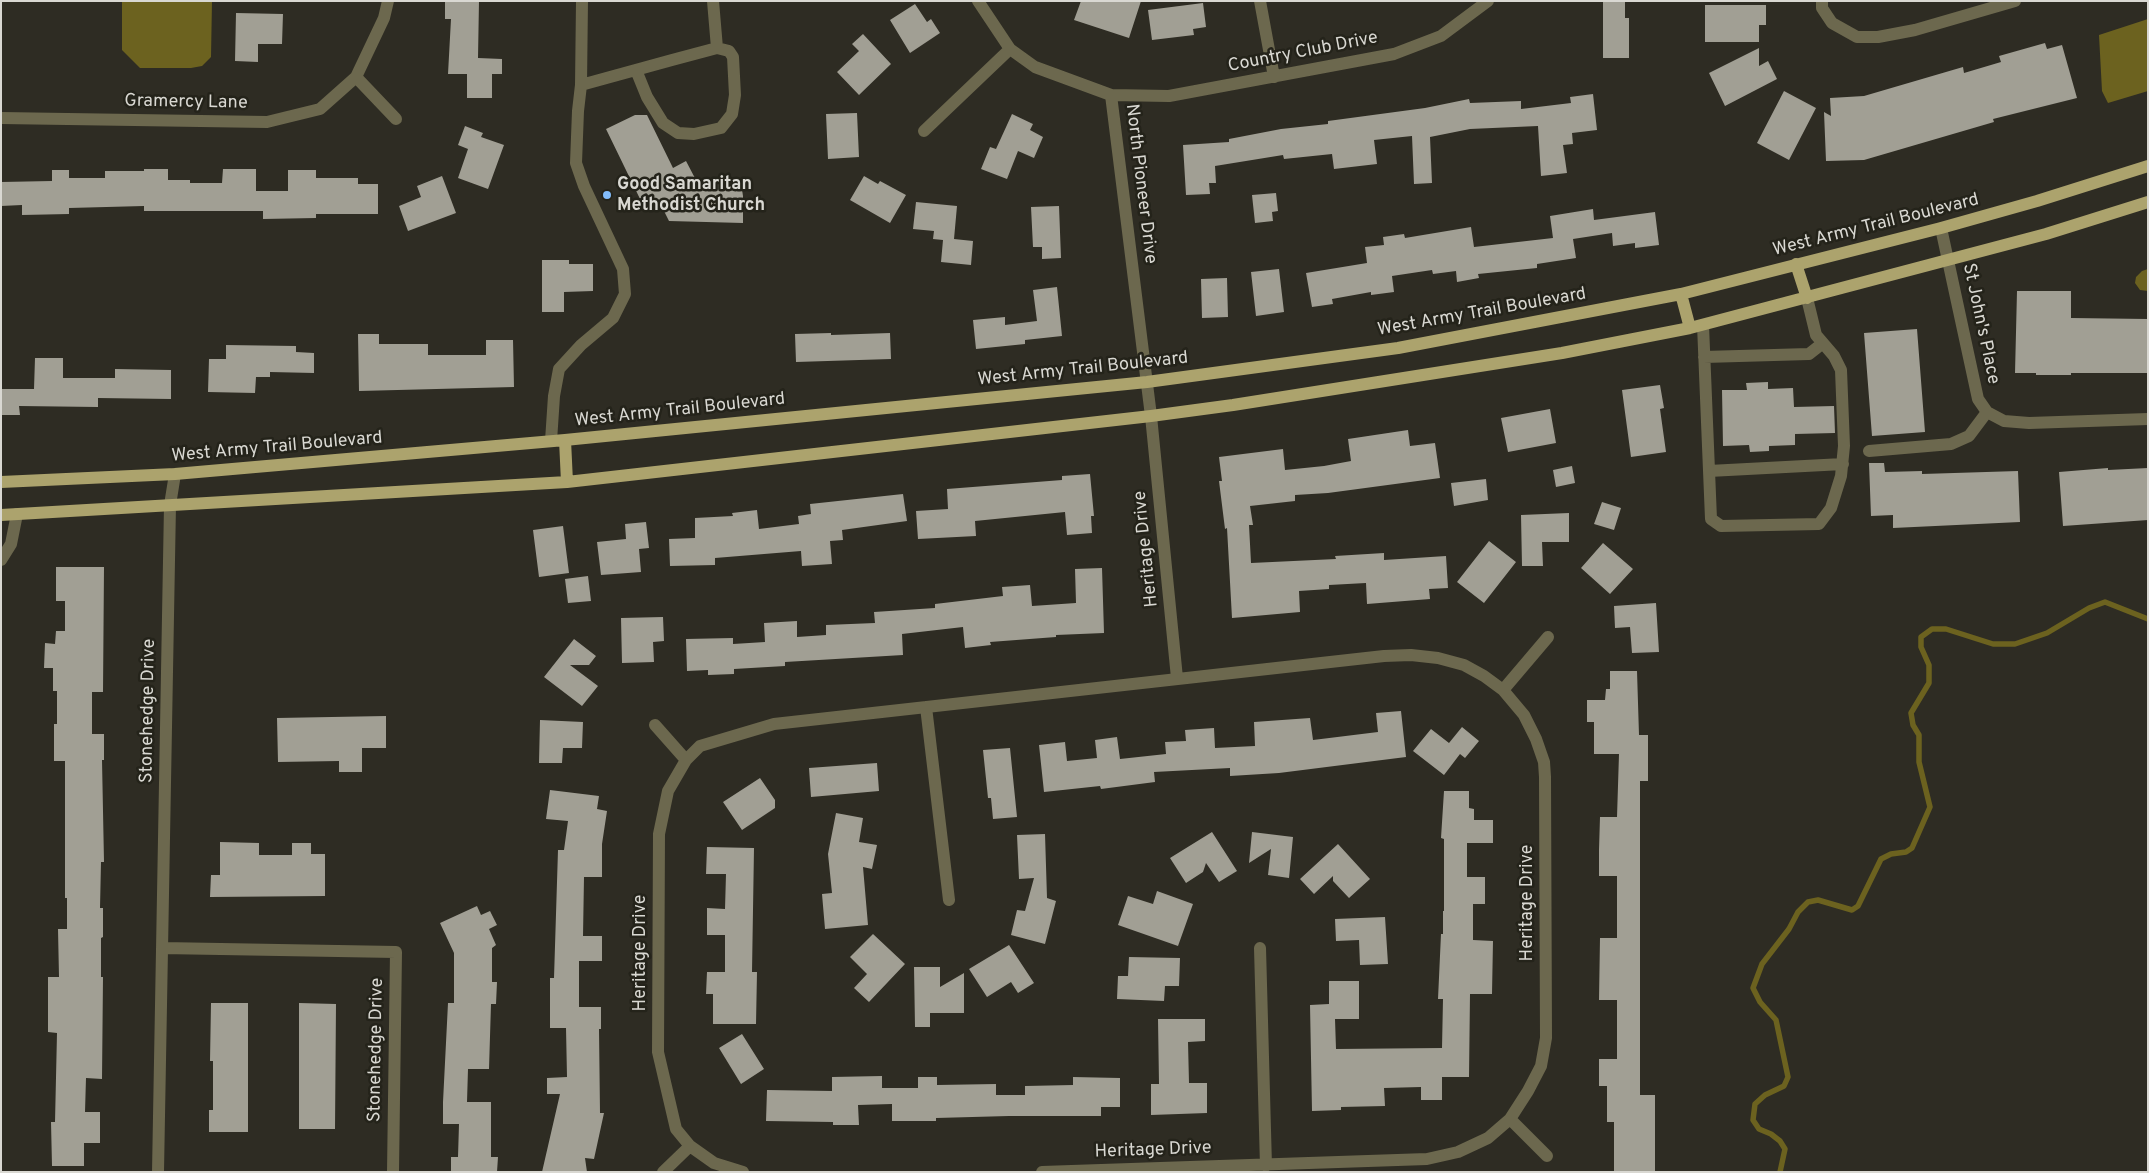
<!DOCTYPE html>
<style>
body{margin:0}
#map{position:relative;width:2149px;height:1173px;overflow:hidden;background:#2e2c23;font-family:Overpass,sans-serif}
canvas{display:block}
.frame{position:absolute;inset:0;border:2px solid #d9d8d2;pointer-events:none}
</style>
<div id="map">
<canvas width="2149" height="1173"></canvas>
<div class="frame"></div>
</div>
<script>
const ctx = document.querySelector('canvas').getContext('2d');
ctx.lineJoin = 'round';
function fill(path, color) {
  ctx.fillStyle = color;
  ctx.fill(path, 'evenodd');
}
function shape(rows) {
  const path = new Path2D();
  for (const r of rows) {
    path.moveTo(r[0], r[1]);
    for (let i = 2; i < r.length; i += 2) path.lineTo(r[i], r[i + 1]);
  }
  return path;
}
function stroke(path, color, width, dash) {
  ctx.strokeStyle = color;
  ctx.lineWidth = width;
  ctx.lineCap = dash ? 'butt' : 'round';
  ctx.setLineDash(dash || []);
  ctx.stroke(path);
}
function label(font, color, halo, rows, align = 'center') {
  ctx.font = font + ' Overpass,sans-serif';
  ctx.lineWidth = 5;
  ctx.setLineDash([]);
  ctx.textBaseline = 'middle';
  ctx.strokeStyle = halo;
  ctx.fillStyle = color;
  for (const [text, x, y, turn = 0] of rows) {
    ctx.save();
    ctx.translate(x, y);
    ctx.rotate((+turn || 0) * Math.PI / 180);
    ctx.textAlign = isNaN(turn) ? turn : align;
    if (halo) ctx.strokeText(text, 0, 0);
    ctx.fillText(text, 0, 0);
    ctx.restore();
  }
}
fill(shape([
 [122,1,212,1,211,57,202,66,191,68,140,68,122,50],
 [2148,19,2148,91,2108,103,2102,91,2099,35],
 [2148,269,2148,291,2140,290,2135,283,2136,277,2142,271]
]), '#6c621f');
stroke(shape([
 [1780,1172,1785,1149,1780,1141,1771,1134,1759,1129,1753,1120,1755,1104,1765,1095,1784,1086,1788,1077,1776,1020,1760,1002,1753,988,1762,964,1789,929,1798,912,1808,902,1818,900,1852,910,1858,906,1881,859,1891,854,1906,852,1912,848,1930,807,1919,762,1919,735,1913,725,1911,713,1929,683,1929,665,1921,647,1921,637,1932,629,1946,629,1993,644,2015,644,2047,633,2089,608,2105,602,2148,619]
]), '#6c621f', 5.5);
fill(shape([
 [445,1,479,1,478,58,502,59,502,74,492,74,492,98,467,98,467,74,448,74,451,19,445,19],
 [1081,1,1141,1,1129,38,1074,20],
 [1603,1,1625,1,1625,18,1629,18,1629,58,1603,58],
 [1203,3,1206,27,1193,29,1194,35,1152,40,1148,10],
 [915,4,927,22,931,19,940,33,910,53,890,20],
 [1705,5,1766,5,1766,25,1759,25,1759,42,1705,42],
 [236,13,283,14,282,44,258,44,258,62,235,61],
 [863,34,891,64,859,95,837,72,859,51,852,44],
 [2045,43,2047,49,2062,45,2077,98,1993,119,1994,122,1864,160,1826,161,1824,112,1831,116,1830,98,1864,96,1963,67,1964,73,2001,62,1999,56],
 [1759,48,1759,66,1768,61,1777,79,1725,106,1709,73],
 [1784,91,1816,108,1789,160,1757,143],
 [1593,94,1597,130,1572,133,1573,144,1563,145,1567,173,1541,176,1538,126,1470,129,1430,137,1432,183,1414,184,1412,136,1374,140,1377,164,1334,169,1332,154,1284,159,1283,155,1215,166,1216,183,1209,183,1210,194,1186,195,1183,145,1229,142,1229,139,1281,129,1328,124,1328,121,1425,108,1469,99,1470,103,1521,101,1521,109,1571,103,1570,97],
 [857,113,859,157,828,159,826,114],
 [1012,114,1033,124,1030,130,1043,137,1034,158,1018,151,1007,179,981,169,990,147,996,149],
 [635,115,647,115,673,168,686,161,697,182,741,183,743,196,743,223,669,221,660,203,642,203,606,129],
 [465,126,483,133,481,137,504,145,488,189,458,178,468,149,458,145],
 [144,169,168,169,168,180,190,180,190,183,222,183,223,169,256,169,256,191,288,191,288,170,316,170,316,178,358,178,358,184,378,184,378,214,316,214,316,218,263,219,263,211,144,211,144,206,69,208,69,214,22,215,22,205,1,206,1,182,52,181,52,170,69,170,69,178,105,178,105,171,144,171],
 [442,176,456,213,408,231,399,206,421,197,417,186],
 [864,176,878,184,880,181,906,195,890,223,850,200],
 [1276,193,1278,211,1272,212,1273,221,1255,223,1252,195],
 [916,202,957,206,954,239,973,241,971,265,941,262,943,240,933,239,934,231,913,229],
 [1059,206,1061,258,1042,259,1042,247,1033,247,1031,207],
 [1593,209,1594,220,1655,212,1659,245,1635,248,1635,243,1613,246,1612,233,1573,239,1576,258,1537,264,1537,268,1478,274,1479,278,1457,282,1456,271,1433,274,1432,270,1392,276,1394,292,1371,295,1371,292,1332,299,1333,304,1312,307,1306,273,1367,263,1365,247,1384,245,1383,237,1404,234,1405,238,1471,227,1474,247,1553,238,1550,216],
 [542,260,569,260,569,264,593,264,593,291,564,292,564,312,542,312],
 [1279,269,1284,312,1256,316,1251,272],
 [1227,278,1228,317,1202,318,1201,279],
 [1057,287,1062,336,1025,340,1025,344,976,349,973,320,1005,317,1005,325,1037,321,1033,290],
 [2017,291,2071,291,2071,318,2148,319,2147,373,2071,373,2071,375,2036,375,2036,373,2015,373],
 [1917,329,1925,432,1872,436,1864,333],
 [831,333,831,335,890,333,891,359,796,362,795,334],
 [358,334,379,334,379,344,428,344,428,355,486,355,486,340,513,340,514,387,359,391],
 [226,345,296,346,296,352,314,353,314,373,270,372,270,377,256,377,255,393,208,392,209,359,226,359],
 [35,358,63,358,63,378,115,378,115,369,171,370,171,399,98,398,98,407,19,406,20,415,1,415,1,389,34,389],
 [1768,382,1768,389,1793,388,1794,407,1834,406,1835,433,1795,434,1795,445,1769,446,1769,451,1750,452,1749,445,1723,446,1722,390,1747,390,1746,383],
 [1660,385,1664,408,1660,409,1666,452,1631,457,1622,390],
 [1550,409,1556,443,1508,452,1501,418],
 [1408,430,1410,446,1435,443,1440,478,1328,493,1295,495,1295,501,1250,506,1253,525,1249,525,1251,563,1336,559,1335,556,1384,553,1384,560,1446,556,1448,588,1429,589,1430,599,1367,604,1366,583,1329,585,1329,589,1299,591,1300,612,1232,618,1227,528,1225,529,1219,481,1222,481,1219,457,1283,449,1285,470,1324,466,1351,461,1348,439],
 [1869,463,1884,463,1885,472,1922,471,1922,474,2018,471,2020,522,1893,528,1893,515,1871,516],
 [1572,466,1575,483,1556,487,1553,470],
 [2108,468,2108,470,2148,468,2148,520,2063,526,2059,472],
 [1090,474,1094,516,1091,516,1092,533,1067,535,1065,512,975,521,976,536,918,539,916,511,948,509,947,489,1062,480,1062,476],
 [1486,479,1488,500,1454,506,1451,483],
 [903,494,907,521,842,530,843,540,830,541,832,564,802,566,801,551,715,558,715,565,670,566,669,539,695,538,695,518,733,516,732,513,757,510,759,529,799,524,798,516,811,514,810,504],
 [1602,502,1621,508,1614,530,1594,524],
 [1569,513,1569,542,1542,542,1543,566,1522,566,1521,515],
 [646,522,649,548,639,549,641,572,601,575,597,542,626,539,625,524],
 [563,526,569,573,539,577,533,530],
 [1489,541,1516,562,1484,603,1457,582],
 [1603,543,1633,569,1610,594,1581,568],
 [56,567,104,567,103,692,92,692,92,734,104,734,104,760,102,760,104,862,101,862,100,908,103,908,103,937,101,938,101,977,103,977,102,1079,86,1078,85,1112,100,1112,100,1143,84,1143,84,1166,52,1166,51,1122,55,1122,57,1033,48,1032,48,977,59,977,58,929,67,929,67,898,65,898,65,761,54,761,54,724,57,724,57,691,53,691,53,668,44,668,45,643,55,644,56,631,65,631,65,601,56,601],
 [1102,568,1104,633,1056,635,1056,637,990,642,991,645,965,648,963,627,902,634,903,655,785,662,785,666,734,669,734,674,708,675,708,670,687,671,686,639,733,638,733,644,765,642,764,623,797,621,797,637,826,635,826,625,875,623,874,612,935,608,935,604,1003,596,1002,587,1030,585,1032,606,1076,603,1075,569],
 [588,576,591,601,568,603,565,579],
 [1656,603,1659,652,1632,653,1630,627,1615,628,1614,606],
 [663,617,664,641,653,642,654,662,622,663,621,618],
 [574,639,596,656,589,665,570,665,598,686,582,706,544,677],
 [1610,671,1637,671,1639,735,1648,735,1648,781,1640,781,1640,1095,1655,1095,1655,1172,1614,1172,1614,1122,1607,1122,1607,1086,1599,1086,1599,1059,1617,1059,1617,1000,1599,1000,1600,938,1617,938,1617,876,1599,876,1599,850,1600,817,1617,817,1619,754,1594,754,1594,722,1587,722,1587,700,1605,700,1606,689,1610,689],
 [1401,711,1406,757,1279,773,1230,776,1230,768,1154,772,1155,782,1101,789,1100,786,1044,792,1039,745,1065,742,1067,761,1097,758,1095,740,1117,737,1120,759,1166,754,1165,742,1186,741,1185,730,1214,728,1215,748,1255,746,1254,722,1310,718,1313,740,1378,732,1376,713],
 [386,716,386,748,362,748,362,772,339,772,339,761,278,762,277,718],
 [540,720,583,722,582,748,563,748,562,763,539,763],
 [1462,727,1479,741,1465,758,1460,754,1444,775,1413,751,1431,729,1449,743],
 [1010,748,1017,817,993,819,991,798,988,798,983,750],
 [877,763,879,791,811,797,809,768],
 [760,778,775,800,775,808,742,830,723,802],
 [550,790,599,796,597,809,607,811,602,844,602,877,584,877,583,936,602,936,602,961,579,961,579,1007,601,1007,601,1029,599,1029,600,1113,604,1113,594,1159,585,1158,587,1172,542,1172,560,1094,547,1094,547,1078,567,1077,566,1028,550,1028,550,978,554,978,558,850,564,850,568,821,546,819],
 [1444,791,1469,791,1469,808,1474,809,1474,820,1493,820,1493,843,1467,843,1467,877,1485,877,1485,904,1473,904,1473,940,1493,941,1492,994,1470,994,1469,1077,1442,1077,1442,1100,1421,1100,1421,1087,1384,1088,1385,1106,1341,1107,1341,1110,1312,1111,1310,1005,1329,1004,1329,981,1359,981,1359,1019,1335,1019,1336,1049,1442,1048,1443,999,1438,999,1441,934,1443,934,1443,911,1444,911,1444,839,1441,838],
 [836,813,863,818,859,842,877,845,872,869,863,867,868,925,825,929,822,894,832,893,828,854],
 [1212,832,1237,871,1219,882,1206,863,1203,872,1186,883,1170,858],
 [1252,832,1293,837,1289,878,1268,875,1271,849,1249,863],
 [1045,834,1047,898,1056,901,1045,944,1011,935,1017,910,1025,911,1034,878,1019,879,1017,835],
 [220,842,259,843,259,855,292,855,292,843,311,843,311,854,325,854,325,896,210,897,211,875,220,875],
 [1338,844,1370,879,1349,898,1333,881,1333,876,1314,894,1300,879],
 [707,847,754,848,752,972,757,972,756,1024,713,1024,713,994,706,994,707,972,725,972,725,935,707,935,707,908,725,909,726,874,706,874],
 [1157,891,1193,904,1178,946,1118,925,1128,896,1153,904],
 [477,906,481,915,490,911,497,925,489,929,496,945,492,948,492,982,497,982,496,1004,491,1004,489,1069,468,1069,467,1102,491,1102,491,1157,498,1157,497,1172,451,1172,451,1157,458,1157,459,1124,443,1124,443,1102,448,1003,454,1003,454,953,440,923],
 [1385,917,1388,964,1360,965,1359,940,1336,941,1335,919],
 [873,934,905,964,869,1002,854,988,867,974,850,957],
 [1009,945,1034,983,1018,993,1011,982,987,997,969,969],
 [1129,957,1180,958,1179,986,1165,986,1164,1001,1117,999,1118,976,1128,976],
 [914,967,940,967,940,987,964,973,964,1013,930,1013,930,1027,915,1027],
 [211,1003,248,1003,248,1132,209,1132,209,1110,213,1110,213,1061,210,1061],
 [299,1003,336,1004,335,1129,299,1129],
 [1158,1019,1205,1019,1205,1041,1188,1042,1189,1083,1207,1083,1207,1113,1151,1115,1151,1084,1159,1084],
 [742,1034,764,1069,741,1084,719,1048],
 [882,1076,882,1088,918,1088,918,1077,937,1077,937,1085,996,1084,996,1095,1025,1095,1025,1086,1073,1085,1073,1077,1120,1078,1120,1107,1101,1107,1101,1116,1009,1116,936,1118,936,1121,892,1121,892,1104,858,1105,859,1125,833,1125,833,1122,766,1121,767,1090,832,1091,832,1077]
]), '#a19f94');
stroke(shape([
 [713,1,717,48],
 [978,1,1010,49,1035,67,1111,95,1151,416,1177,678],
 [1260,1,1274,77],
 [1822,1,1822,8,1832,23,1857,37,1878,37,1915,30,2015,1],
 [356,77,396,119],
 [581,85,672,60,717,48,729,51,733,57,735,95,732,114,721,128,694,134,678,133,663,123,647,97,636,70],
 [1111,95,1169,96,1394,54,1441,36,1488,1],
 [1,118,267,122,320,109,356,77,384,18,388,1],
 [924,131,1010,49],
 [1941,228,1978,399,1987,412,2004,421,2029,423,2148,419],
 [1703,325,1711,519,1721,526,1819,524,1831,508,1841,476,1844,446,1841,370,1834,356,1816,335,1807,298],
 [1704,357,1809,354,1823,343],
 [551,441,554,396,559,369,581,345,613,318,625,294,623,269,584,186,576,163,578,111,581,85,582,1],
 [1869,451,1951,444,1969,436,1987,412],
 [1709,471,1843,464],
 [1,560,11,544,17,514],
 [1503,690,1548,637],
 [926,707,949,900],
 [655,725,686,760],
 [162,948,396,952,393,1172],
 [1260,948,1266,1166],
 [1510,1119,1547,1156],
 [158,1172,170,505,175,474],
 [663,1172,690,1146],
 [743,1172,714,1163,690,1146,676,1129,658,1052,659,834,668,791,686,760,700,746,774,724,1384,656,1411,655,1438,658,1464,665,1484,676,1503,690,1524,715,1536,739,1544,762,1545,777,1546,1038,1541,1066,1528,1091,1510,1119,1488,1138,1458,1152,1427,1159,1042,1172]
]), '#6c684e', 12);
stroke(shape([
 [1796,264,1807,298],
 [1681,294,1690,328],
 [565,440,567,482],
 [1,482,175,474,565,440,1147,382,1398,348,1681,294,1941,228,2037,201,2148,166],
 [1,515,567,482,1151,416,1233,405,1562,353,1690,328,2046,234,2148,202]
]), '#aca36d', 12);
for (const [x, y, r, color] of [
 [607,195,5,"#82bcfa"]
]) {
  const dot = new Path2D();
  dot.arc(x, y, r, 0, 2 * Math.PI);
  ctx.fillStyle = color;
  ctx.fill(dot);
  stroke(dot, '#24231a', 2);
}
label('18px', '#d9d8d2', '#24231a', [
 ["Country Club Drive",1303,53,-11],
 ["Gramercy Lane",186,103,1],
 ["North Pioneer Drive",1140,184,83],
 ["West Army Trail Boulevard",1876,226,-14],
 ["West Army Trail Boulevard",1482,313,-10],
 ["St John's Place",1980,324,78],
 ["West Army Trail Boulevard",1083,370,-6],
 ["West Army Trail Boulevard",680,411,-6],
 ["West Army Trail Boulevard",277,448,-5],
 ["Heritage Drive",1147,549,-96],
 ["Stonehedge Drive",149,711,-89],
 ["Heritage Drive",1528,903,-90],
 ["Heritage Drive",641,953,-90],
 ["Stonehedge Drive",377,1050,-89],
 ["Heritage Drive",1153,1151,-2]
]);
label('bold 18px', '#d9d8d2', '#24231a', [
 ["Good Samaritan",617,185],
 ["Methodist Church",617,206]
], 'left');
</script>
